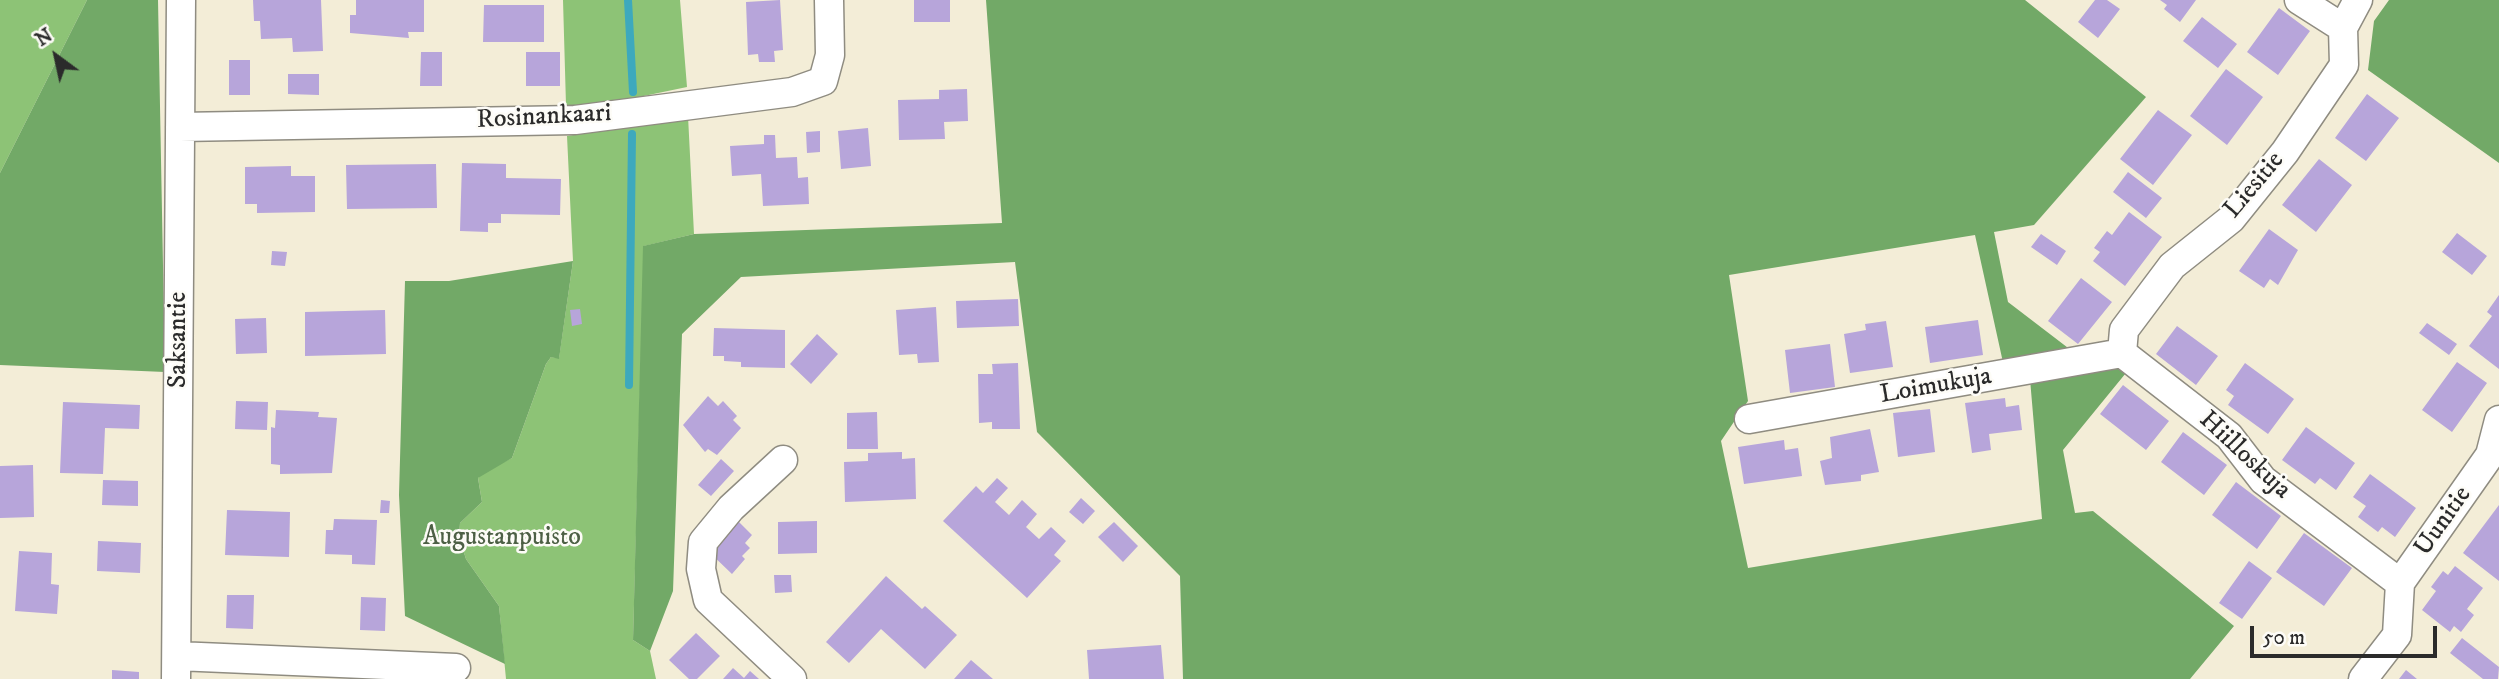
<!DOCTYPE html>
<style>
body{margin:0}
#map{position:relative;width:2499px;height:679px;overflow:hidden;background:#f3edd7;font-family:"IM FELL DW Pica",serif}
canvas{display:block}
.north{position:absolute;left:21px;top:21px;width:70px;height:70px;-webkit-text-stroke:5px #fdfcf7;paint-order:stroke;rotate:327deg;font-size:19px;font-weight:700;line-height:28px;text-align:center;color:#2b2b2b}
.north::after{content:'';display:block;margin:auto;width:24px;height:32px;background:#2b2b2b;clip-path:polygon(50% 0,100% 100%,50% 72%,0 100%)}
.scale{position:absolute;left:2250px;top:626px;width:187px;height:32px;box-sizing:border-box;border:4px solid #2b2b2b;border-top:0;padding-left:9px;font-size:21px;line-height:24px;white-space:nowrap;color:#2b2b2b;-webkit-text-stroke:5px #fdfcf7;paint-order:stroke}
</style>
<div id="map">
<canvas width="2499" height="679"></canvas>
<div class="north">N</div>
<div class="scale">50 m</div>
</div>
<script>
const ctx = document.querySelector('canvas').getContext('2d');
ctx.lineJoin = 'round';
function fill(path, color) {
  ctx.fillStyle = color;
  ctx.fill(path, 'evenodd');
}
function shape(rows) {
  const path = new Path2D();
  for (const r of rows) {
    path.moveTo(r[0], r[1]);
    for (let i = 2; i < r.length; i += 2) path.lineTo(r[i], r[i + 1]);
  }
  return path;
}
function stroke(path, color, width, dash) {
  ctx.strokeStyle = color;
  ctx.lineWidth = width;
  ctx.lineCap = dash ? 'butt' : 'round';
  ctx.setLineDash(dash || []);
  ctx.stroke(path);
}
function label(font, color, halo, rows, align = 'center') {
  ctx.font = font + ' "IM FELL DW Pica",serif';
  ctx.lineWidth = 5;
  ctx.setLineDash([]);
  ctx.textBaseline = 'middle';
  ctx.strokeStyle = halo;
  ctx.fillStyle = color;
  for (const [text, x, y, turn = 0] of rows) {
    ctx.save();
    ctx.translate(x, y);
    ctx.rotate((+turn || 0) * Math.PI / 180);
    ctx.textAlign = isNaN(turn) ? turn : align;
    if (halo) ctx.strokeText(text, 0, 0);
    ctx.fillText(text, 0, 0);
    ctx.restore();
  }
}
fill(shape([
 [0,0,87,0,0,173],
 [563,0,680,0,687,87,586,108,566,105],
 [688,116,694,234,644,246,633,640,650,651,656,679,506,679,499,606,466,559,459,537,460,523,482,502,478,478,485,471,512,458,546,364,551,357,559,358,573,261,567,136]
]), '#8dc376');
fill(shape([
 [87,0,158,0,165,372,0,365,0,173],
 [986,0,2025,0,2146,97,2034,225,1994,232,2008,302,2076,354,2004,367,1975,235,1729,275,1748,401,1721,441,1748,568,2042,519,2030,379,2120,360,2130,368,2063,450,2075,513,2093,511,2234,626,2190,679,1183,679,1180,576,1037,432,1015,262,741,277,682,334,673,591,650,651,633,640,643,246,694,234,1002,223],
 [2389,0,2499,0,2499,163,2368,70,2374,21],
 [573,261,559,359,551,357,546,364,512,458,478,478,482,502,460,523,459,537,466,559,499,606,505,664,405,616,399,495,405,281,449,281]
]), '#72a967');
stroke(shape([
 [628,0,633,92],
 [629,385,632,134]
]), '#3da9bd', 8);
fill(shape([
 [253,0,321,0,323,51,293,52,292,38,261,39,260,21,254,21],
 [356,0,424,0,424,32,408,32,409,38,350,33,350,15,356,15],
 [780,0,783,50,774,51,775,62,759,62,758,54,748,55,746,2],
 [914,0,950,0,950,22,914,22],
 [2095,0,2107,0,2120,9,2098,38,2078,22],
 [2160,0,2196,0,2180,22,2164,9,2167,5],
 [484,5,544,5,544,42,483,42],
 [2279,8,2310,31,2278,75,2247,52],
 [2202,17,2237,44,2218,68,2183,41],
 [421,52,442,52,442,86,420,86],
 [526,52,560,52,560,86,526,86],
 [229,60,250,60,250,95,229,95],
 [2226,69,2263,97,2227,145,2190,116],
 [288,74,319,74,319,95,288,94],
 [967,89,968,121,944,122,945,139,899,140,898,100,939,99,939,90],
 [2367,94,2399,118,2366,161,2335,138],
 [2158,110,2192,135,2153,185,2120,159],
 [868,128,871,166,841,169,838,131],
 [820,131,820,152,807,153,806,132],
 [764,135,775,135,776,158,797,157,798,178,808,177,809,204,763,206,761,174,732,176,730,146,764,144],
 [2319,159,2352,185,2316,232,2282,205],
 [462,163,506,164,506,178,561,179,560,215,501,214,501,223,488,223,488,232,460,231],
 [436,164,437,208,347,209,346,165],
 [291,166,291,176,315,176,315,212,257,213,257,204,245,204,245,167],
 [2128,172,2162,198,2146,218,2113,192],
 [2129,212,2162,237,2125,286,2093,261,2100,252,2094,248,2107,231,2112,235],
 [2269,229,2298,250,2278,285,2270,279,2264,288,2239,271],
 [2457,233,2487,256,2472,275,2442,252],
 [2041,234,2066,251,2057,265,2031,247],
 [272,251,287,252,285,266,271,265],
 [2081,278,2112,302,2078,344,2048,321],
 [2499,295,2499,369,2469,346,2492,316,2487,312],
 [1018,299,1019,326,957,328,956,301],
 [936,307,939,362,918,363,917,354,899,355,896,310],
 [580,309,582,324,572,326,570,310],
 [385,310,386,354,305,356,305,312],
 [266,318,267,353,236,354,235,319],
 [1978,320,1983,355,1930,363,1925,327],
 [1886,321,1893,367,1850,373,1844,334,1866,330,1865,324],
 [2427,323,2457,344,2449,355,2419,333],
 [2177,326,2218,356,2196,385,2156,354],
 [714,328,785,330,785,368,741,367,741,362,724,361,724,356,713,356],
 [817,334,838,354,811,384,790,364],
 [1830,344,1835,387,1790,393,1785,350],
 [2457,362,2487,383,2452,432,2422,410],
 [1018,363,1020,429,992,429,992,422,979,423,978,374,993,374,992,364],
 [2245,363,2294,399,2268,434,2228,405,2234,396,2226,390],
 [2123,385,2169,421,2146,450,2100,414],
 [708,396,718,406,723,401,737,416,733,420,741,428,717,455,708,449,705,452,683,425],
 [2005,398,2006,407,2019,405,2022,430,1989,434,1991,450,1972,453,1965,403],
 [236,401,268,402,267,430,235,429],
 [63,402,140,405,139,429,105,428,103,474,60,473],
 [1930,409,1935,452,1898,457,1893,413],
 [276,410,319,412,318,417,337,418,332,473,280,474,280,465,271,464,271,427,275,428],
 [877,412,878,449,847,449,847,413],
 [2306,427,2355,463,2336,490,2320,478,2315,484,2282,460],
 [1870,429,1879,472,1861,475,1861,481,1825,485,1820,461,1832,458,1830,437],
 [2183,432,2227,465,2204,495,2161,462],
 [1784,440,1785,450,1798,448,1802,476,1744,484,1738,447],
 [902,452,902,459,915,458,916,499,845,502,844,462,868,461,868,453],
 [721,459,734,471,711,496,698,485],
 [33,465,34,517,0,518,0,466],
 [2370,474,2416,508,2395,537,2382,527,2378,532,2358,517,2366,506,2353,497],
 [997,478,1008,488,995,502,1009,515,1022,500,1037,514,1026,527,1039,539,1051,527,1066,541,1054,555,1061,561,1027,598,943,521,976,486,983,493],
 [103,480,138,481,138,506,102,505],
 [2236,482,2281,516,2257,549,2212,515],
 [1081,498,1095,511,1083,524,1069,512],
 [381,500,390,501,389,513,380,513],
 [2499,505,2499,581,2463,553],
 [227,510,290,512,289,557,225,555],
 [334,519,377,520,375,565,352,564,352,555,325,554,326,530,333,530],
 [738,521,752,535,745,543,750,548,742,556,745,559,732,574,708,551],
 [817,521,817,553,778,554,778,522],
 [1114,522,1138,546,1123,562,1098,537],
 [2304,533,2352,568,2324,606,2276,572],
 [98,541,141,543,140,573,97,571],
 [19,551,52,553,51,584,59,585,57,614,15,611],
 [2249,561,2272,578,2242,619,2219,603],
 [2455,566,2483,588,2467,609,2474,615,2461,632,2454,626,2450,632,2422,610,2436,591,2431,587,2443,571,2448,575],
 [774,575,791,575,792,592,775,593],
 [886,576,922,609,925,606,957,635,925,669,881,629,849,663,826,642],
 [227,595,254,595,253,629,226,628],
 [361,597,386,598,385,631,360,630],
 [696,633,720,656,697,679,689,679,669,660],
 [2462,638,2499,667,2498,679,2483,679,2450,653],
 [1161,645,1164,679,1089,679,1087,650],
 [971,660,993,679,954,679],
 [733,668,744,678,750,671,759,679,723,679],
 [112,670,139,672,139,679,112,679],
 [2406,670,2417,679,2399,679]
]), '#b7a5da');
const minor = shape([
 [2299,0,2343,28],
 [180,127,575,120,792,92,823,81,830,55,829,0],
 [2122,353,2124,330,2172,266,2231,219,2285,152,2344,65,2343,28,2358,0],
 [2122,353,2229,436,2263,480,2400,583],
 [1749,419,2122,353],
 [783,460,731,508,703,542,701,569,708,600,792,679],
 [2400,583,2490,455,2499,420],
 [177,656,456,668],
 [176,679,181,0],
 [2363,679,2397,635,2400,583]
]);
stroke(minor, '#8f8c81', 31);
stroke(minor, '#fff', 28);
label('26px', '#2b2b2b', '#fdfcf7', [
 ["Rosinankaari",544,118,-3],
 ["Liesitie",2255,186,-50],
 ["Saksantie",180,340,-90],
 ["Loimukuja",1936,387,-10],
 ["Hiilloskuja",2244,456,43],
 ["Uunitie",2444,522,-55]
]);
label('26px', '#4d6045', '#fdfcf7', [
 ["Augustanpuisto",502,539]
]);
</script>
